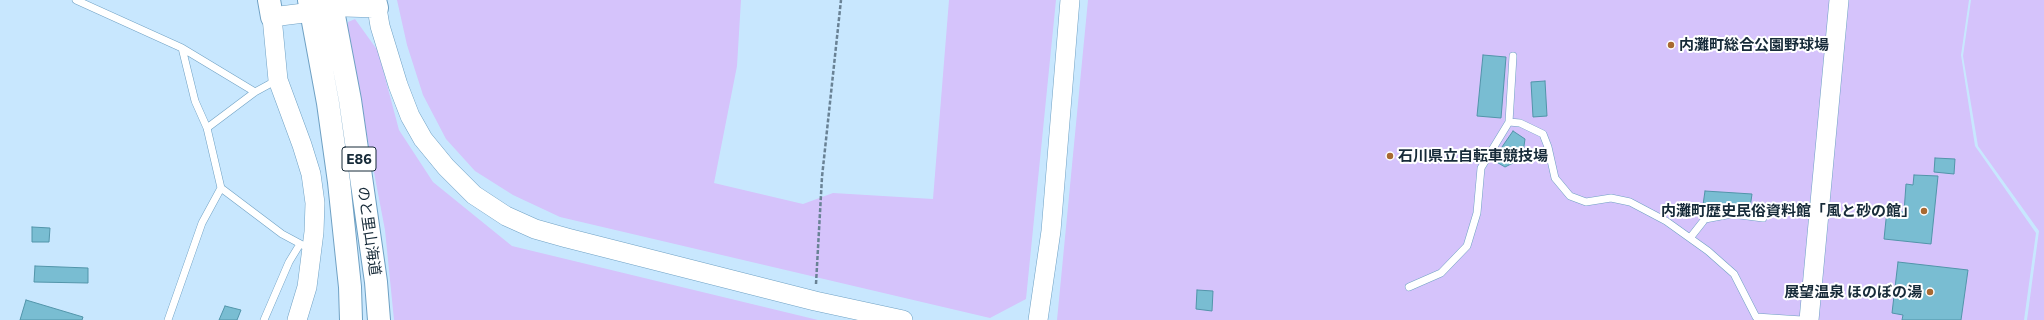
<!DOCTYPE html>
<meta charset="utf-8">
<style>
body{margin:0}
canvas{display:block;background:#c8e7fe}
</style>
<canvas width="2044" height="320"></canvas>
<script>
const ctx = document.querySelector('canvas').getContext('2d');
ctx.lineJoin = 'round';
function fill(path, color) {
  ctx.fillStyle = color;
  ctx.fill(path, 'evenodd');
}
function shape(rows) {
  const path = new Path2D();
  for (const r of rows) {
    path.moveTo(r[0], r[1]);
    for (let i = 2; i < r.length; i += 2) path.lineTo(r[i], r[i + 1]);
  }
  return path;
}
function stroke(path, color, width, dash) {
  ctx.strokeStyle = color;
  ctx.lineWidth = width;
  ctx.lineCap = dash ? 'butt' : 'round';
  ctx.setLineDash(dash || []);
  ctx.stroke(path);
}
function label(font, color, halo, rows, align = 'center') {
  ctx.font = font + ' Commissioner,"Noto Sans JP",sans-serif';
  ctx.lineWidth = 4;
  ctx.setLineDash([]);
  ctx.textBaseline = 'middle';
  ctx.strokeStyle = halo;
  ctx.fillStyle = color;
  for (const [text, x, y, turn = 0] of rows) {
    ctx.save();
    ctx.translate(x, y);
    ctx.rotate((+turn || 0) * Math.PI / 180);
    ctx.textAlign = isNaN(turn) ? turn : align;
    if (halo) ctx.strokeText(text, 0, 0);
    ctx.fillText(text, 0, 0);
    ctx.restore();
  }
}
fill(shape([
 [397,0,741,0,737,66,714,183,803,204,833,193,933,199,949,0,1056,0,1026,299,990,318,560,217,513,195,475,171,446,139,423,95,407,45],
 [1088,0,1969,0,1961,55,1975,146,2036,233,2024,320,1057,320],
 [1971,0,2044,0,2044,320,2027,320,2039,231,1978,146,1963,56],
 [355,19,378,51,399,130,433,182,512,246,818,320,394,320,385,230,348,36,348,22]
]), '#d5c3fb');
const building = shape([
 [1483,55,1506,57,1501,118,1477,116,1483,55],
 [1545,81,1547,116,1533,117,1531,82,1545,81],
 [1513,131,1525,139,1523,153,1517,161,1505,167,1493,160,1513,131],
 [1935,158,1955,159,1954,174,1934,172,1935,158],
 [1914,175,1938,176,1931,244,1884,239,1887,210,1904,212,1906,184,1913,185,1914,175],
 [1705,191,1752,194,1750,208,1717,204,1717,207,1703,205,1705,191],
 [32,227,50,228,49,242,32,242,32,227],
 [1898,262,1968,270,1961,320,1902,320,1903,315,1892,313,1898,262],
 [35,266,88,268,88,283,34,282,35,266],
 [1197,290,1213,291,1212,311,1196,309,1197,290],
 [26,300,83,317,82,320,20,320,26,300],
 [225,306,241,310,237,320,219,320,225,306]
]);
fill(building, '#79bdd2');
stroke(building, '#5295aa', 1);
const lane = shape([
 [76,0,182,48],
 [1509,122,1520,123,1543,134,1548,147,1555,178,1570,196,1586,202,1611,198,1630,202,1666,221,1708,251,1734,274,1756,317,1802,320],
 [207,128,195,101,182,48,255,92],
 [221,188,207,128,255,92,277,80],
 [1690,238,1705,219,1732,214,1763,218],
 [1409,287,1441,273,1467,246,1477,213,1481,168,1509,122,1513,56],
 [168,320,202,223,221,188,282,234,310,249],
 [264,320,289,262,300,244]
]);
const secondary = shape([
 [345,7,377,8,380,26,398,85,410,116,423,139,446,167,474,195,506,216,535,229,567,238,815,301,903,320],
 [297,320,307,287,314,232,315,203,311,174,302,145,278,80,272,17,304,13],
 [1038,320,1051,231,1070,0],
 [1809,320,1839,0]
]);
const highway = shape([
 [269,0,272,17],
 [309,0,328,103,339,182,350,287,351,320],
 [331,0,350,100,376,282,379,320],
 [375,0,377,8]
]);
stroke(lane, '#6fa1c4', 8);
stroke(secondary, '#6fa1c4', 20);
stroke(highway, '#6fa1c4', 24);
stroke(shape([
 [816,284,822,177,841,0]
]), '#698295', 2.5, [4, 2]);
stroke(lane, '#fff', 7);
stroke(secondary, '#fff', 19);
stroke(highway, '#fff', 22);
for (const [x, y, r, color] of [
 [1671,45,4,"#a86931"],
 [1390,156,4,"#a86931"],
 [1924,211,4,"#a86931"],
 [1930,292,4,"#a86931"]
]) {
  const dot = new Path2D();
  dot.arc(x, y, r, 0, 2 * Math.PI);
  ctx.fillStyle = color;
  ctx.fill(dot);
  stroke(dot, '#fff', 1.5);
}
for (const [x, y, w] of [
 [359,159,34]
]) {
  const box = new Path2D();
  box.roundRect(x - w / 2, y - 12, w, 24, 3);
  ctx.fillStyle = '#fff';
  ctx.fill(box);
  stroke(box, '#172b39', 1);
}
label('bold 14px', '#172b39', null, [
 ["E86",359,159]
]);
label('bold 15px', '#172b39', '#fff', [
 ["内灘町総合公園野球場",1679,45],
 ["石川県立自転車競技場",1398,156],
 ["内灘町歴史民俗資料館「風と砂の館」",1916,211,"right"],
 ["展望温泉 ほのぼの湯",1922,292,"right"]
], 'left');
label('15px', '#172b39', '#fff', [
 ["のと里山海道",369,231,82]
]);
</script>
